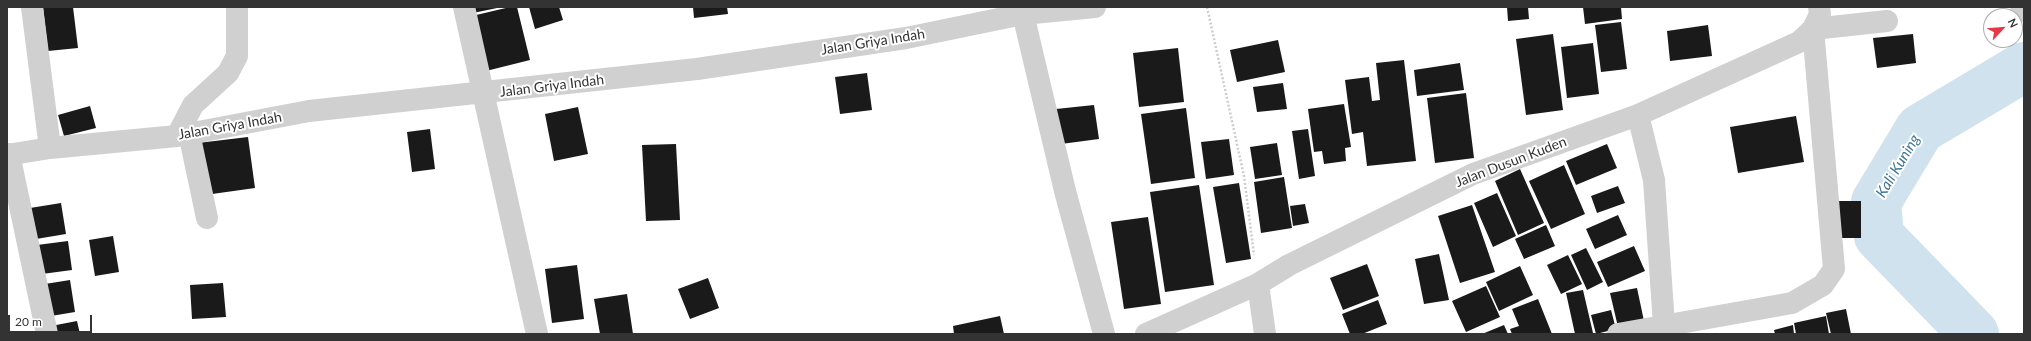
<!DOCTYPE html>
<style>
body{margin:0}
#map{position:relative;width:2031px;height:341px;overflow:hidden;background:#fff;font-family:Lato,sans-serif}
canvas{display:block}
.frame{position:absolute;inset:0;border:8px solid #333;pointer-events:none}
.north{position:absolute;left:1983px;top:8px;width:40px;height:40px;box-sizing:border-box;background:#fff;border:1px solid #adadad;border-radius:50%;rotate:64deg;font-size:11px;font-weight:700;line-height:16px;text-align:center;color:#333}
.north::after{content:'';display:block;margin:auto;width:14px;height:18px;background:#e63946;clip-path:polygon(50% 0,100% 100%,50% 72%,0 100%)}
.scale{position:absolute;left:8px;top:315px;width:84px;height:18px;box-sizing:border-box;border:2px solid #333;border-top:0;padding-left:5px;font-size:12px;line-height:14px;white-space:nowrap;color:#333;-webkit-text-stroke:3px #fff;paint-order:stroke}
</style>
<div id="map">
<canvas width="2031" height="341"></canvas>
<div class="frame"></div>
<div class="north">N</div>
<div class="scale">20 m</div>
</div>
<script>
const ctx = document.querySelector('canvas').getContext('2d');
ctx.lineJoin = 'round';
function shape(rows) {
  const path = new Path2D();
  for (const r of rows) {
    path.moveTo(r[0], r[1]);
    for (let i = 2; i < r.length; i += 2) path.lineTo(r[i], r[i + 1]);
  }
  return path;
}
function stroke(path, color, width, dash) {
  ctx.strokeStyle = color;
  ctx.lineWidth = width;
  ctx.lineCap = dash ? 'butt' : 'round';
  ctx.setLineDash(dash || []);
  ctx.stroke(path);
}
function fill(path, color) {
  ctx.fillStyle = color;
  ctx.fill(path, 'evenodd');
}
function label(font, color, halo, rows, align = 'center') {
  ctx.font = font + ' Lato,sans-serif';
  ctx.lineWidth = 4;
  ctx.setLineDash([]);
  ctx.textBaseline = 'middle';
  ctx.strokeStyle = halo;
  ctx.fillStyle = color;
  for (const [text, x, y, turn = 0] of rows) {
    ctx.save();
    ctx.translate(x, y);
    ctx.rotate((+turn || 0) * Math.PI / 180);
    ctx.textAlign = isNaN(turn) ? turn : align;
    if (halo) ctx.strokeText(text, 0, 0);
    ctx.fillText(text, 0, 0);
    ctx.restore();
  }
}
stroke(shape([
 [1974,334,1879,236,1876,202,1920,129,2024,67]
]), '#cfe2ee', 50);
fill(shape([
 [43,7,73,7,78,48,48,51],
 [472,7,496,7,497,8,473,13],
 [510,7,517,7,530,60,486,71,472,16],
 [529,7,559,7,563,20,535,29],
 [693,7,727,7,728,14,694,18],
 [1507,7,1528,7,1529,19,1508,21],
 [1583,7,1621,7,1622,19,1585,24],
 [1621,22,1627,69,1601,72,1595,25],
 [1708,25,1712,56,1670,61,1667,31],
 [1553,34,1563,110,1526,115,1516,39],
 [1913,34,1916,63,1877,68,1873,38],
 [1278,40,1285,72,1237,82,1230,50],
 [1593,43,1599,94,1567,98,1561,47],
 [1178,48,1184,102,1139,107,1133,53],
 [1404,60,1416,161,1367,166,1363,132,1352,134,1345,80,1369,77,1372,101,1380,100,1376,63],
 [1460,63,1464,90,1417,96,1414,70],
 [867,73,872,110,840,114,835,77],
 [1283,83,1287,109,1257,112,1253,87],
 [1466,93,1474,158,1435,163,1427,98],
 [1344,104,1351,147,1345,148,1346,161,1324,164,1322,151,1314,152,1308,109],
 [1094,105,1099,139,1061,144,1056,109],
 [90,106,96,128,64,136,58,115],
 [578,107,588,154,554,161,545,114],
 [1186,108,1195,178,1151,184,1141,114],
 [1796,116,1804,162,1738,173,1730,127],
 [430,129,435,169,412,172,407,132],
 [1308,129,1315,176,1299,179,1292,131],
 [248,137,255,188,205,195,198,143],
 [1229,139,1234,175,1206,179,1201,142],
 [1277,143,1282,175,1255,179,1250,147],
 [676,144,680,220,646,221,642,145],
 [1607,144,1617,168,1576,185,1566,161],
 [1564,165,1585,214,1551,229,1529,181],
 [1520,169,1544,223,1518,235,1495,181],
 [1284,177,1292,228,1261,233,1254,182],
 [1239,183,1251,259,1226,263,1213,187],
 [1199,185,1214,285,1165,292,1150,192],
 [1618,186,1625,203,1597,213,1591,196],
 [1497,193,1516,236,1493,247,1474,203],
 [1837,201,1861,201,1861,238,1837,238],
 [61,203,66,234,36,239,30,208],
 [1305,204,1309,223,1293,226,1290,206],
 [1472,205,1495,272,1460,283,1438,216],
 [1618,215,1627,235,1595,249,1586,229],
 [1148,217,1161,304,1124,309,1111,222],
 [1546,225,1555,246,1524,259,1515,239],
 [113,236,119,272,95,276,89,240],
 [68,241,72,270,42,274,37,245],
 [1634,246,1645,271,1608,287,1597,262],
 [1586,248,1603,282,1587,290,1571,255],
 [1439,254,1449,300,1424,304,1415,259],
 [1568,255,1582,284,1561,294,1547,265],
 [1367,264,1379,296,1343,310,1330,278],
 [577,265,584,319,552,323,545,269],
 [1520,266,1533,295,1499,311,1486,282],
 [708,278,719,308,690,319,678,289],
 [70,280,75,312,51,316,45,284],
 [223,283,226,317,192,319,190,285],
 [1486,286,1500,317,1466,332,1452,301],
 [1637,288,1644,321,1618,327,1610,293],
 [1583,290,1593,333,1590,334,1575,334,1566,293],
 [627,294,633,334,600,334,594,299],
 [1538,299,1552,334,1512,334,1510,329,1519,326,1512,309],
 [1378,300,1387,324,1362,334,1350,334,1342,314],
 [1846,309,1851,334,1831,334,1826,313],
 [1611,310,1616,329,1596,334,1591,315],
 [1000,316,1004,334,954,334,953,326],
 [1826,316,1829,334,1796,334,1794,323],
 [77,321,80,334,53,334,51,326],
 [1504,325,1508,334,1482,334],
 [1793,325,1794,334,1775,334,1774,330]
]), '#1a1a1a');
stroke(shape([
 [1207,7,1244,176,1254,255]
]), '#cdcdcd', 2.5, [2, 2]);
stroke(shape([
 [32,7,50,148],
 [464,7,537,334],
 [2021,11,2024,11],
 [1023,14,1065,191,1104,334],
 [1638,115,1654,180,1664,325,1663,334],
 [189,133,207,218],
 [177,136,193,105,228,73,237,56,237,7],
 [9,154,47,334],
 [7,155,50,148,177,136,309,111,697,69,906,38,1023,14,1095,7],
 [1258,284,1265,334],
 [1146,334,1258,284,1289,265,1473,174,1638,115,1799,42,1813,29,1820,14,1819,7],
 [1618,334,1792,303,1823,285,1834,269,1813,29,1887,21]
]), '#d0d0d0', 22);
label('14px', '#333', '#fff', [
 ["Jalan Griya Indah",873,42,-9],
 ["Jalan Griya Indah",552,86,-7],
 ["Jalan Griya Indah",230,126,-10],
 ["Jalan Dusun Kuden",1511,162,-21]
]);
label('italic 15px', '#3f7597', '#fff', [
 ["Kali Kuning",1898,166,-59]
]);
</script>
